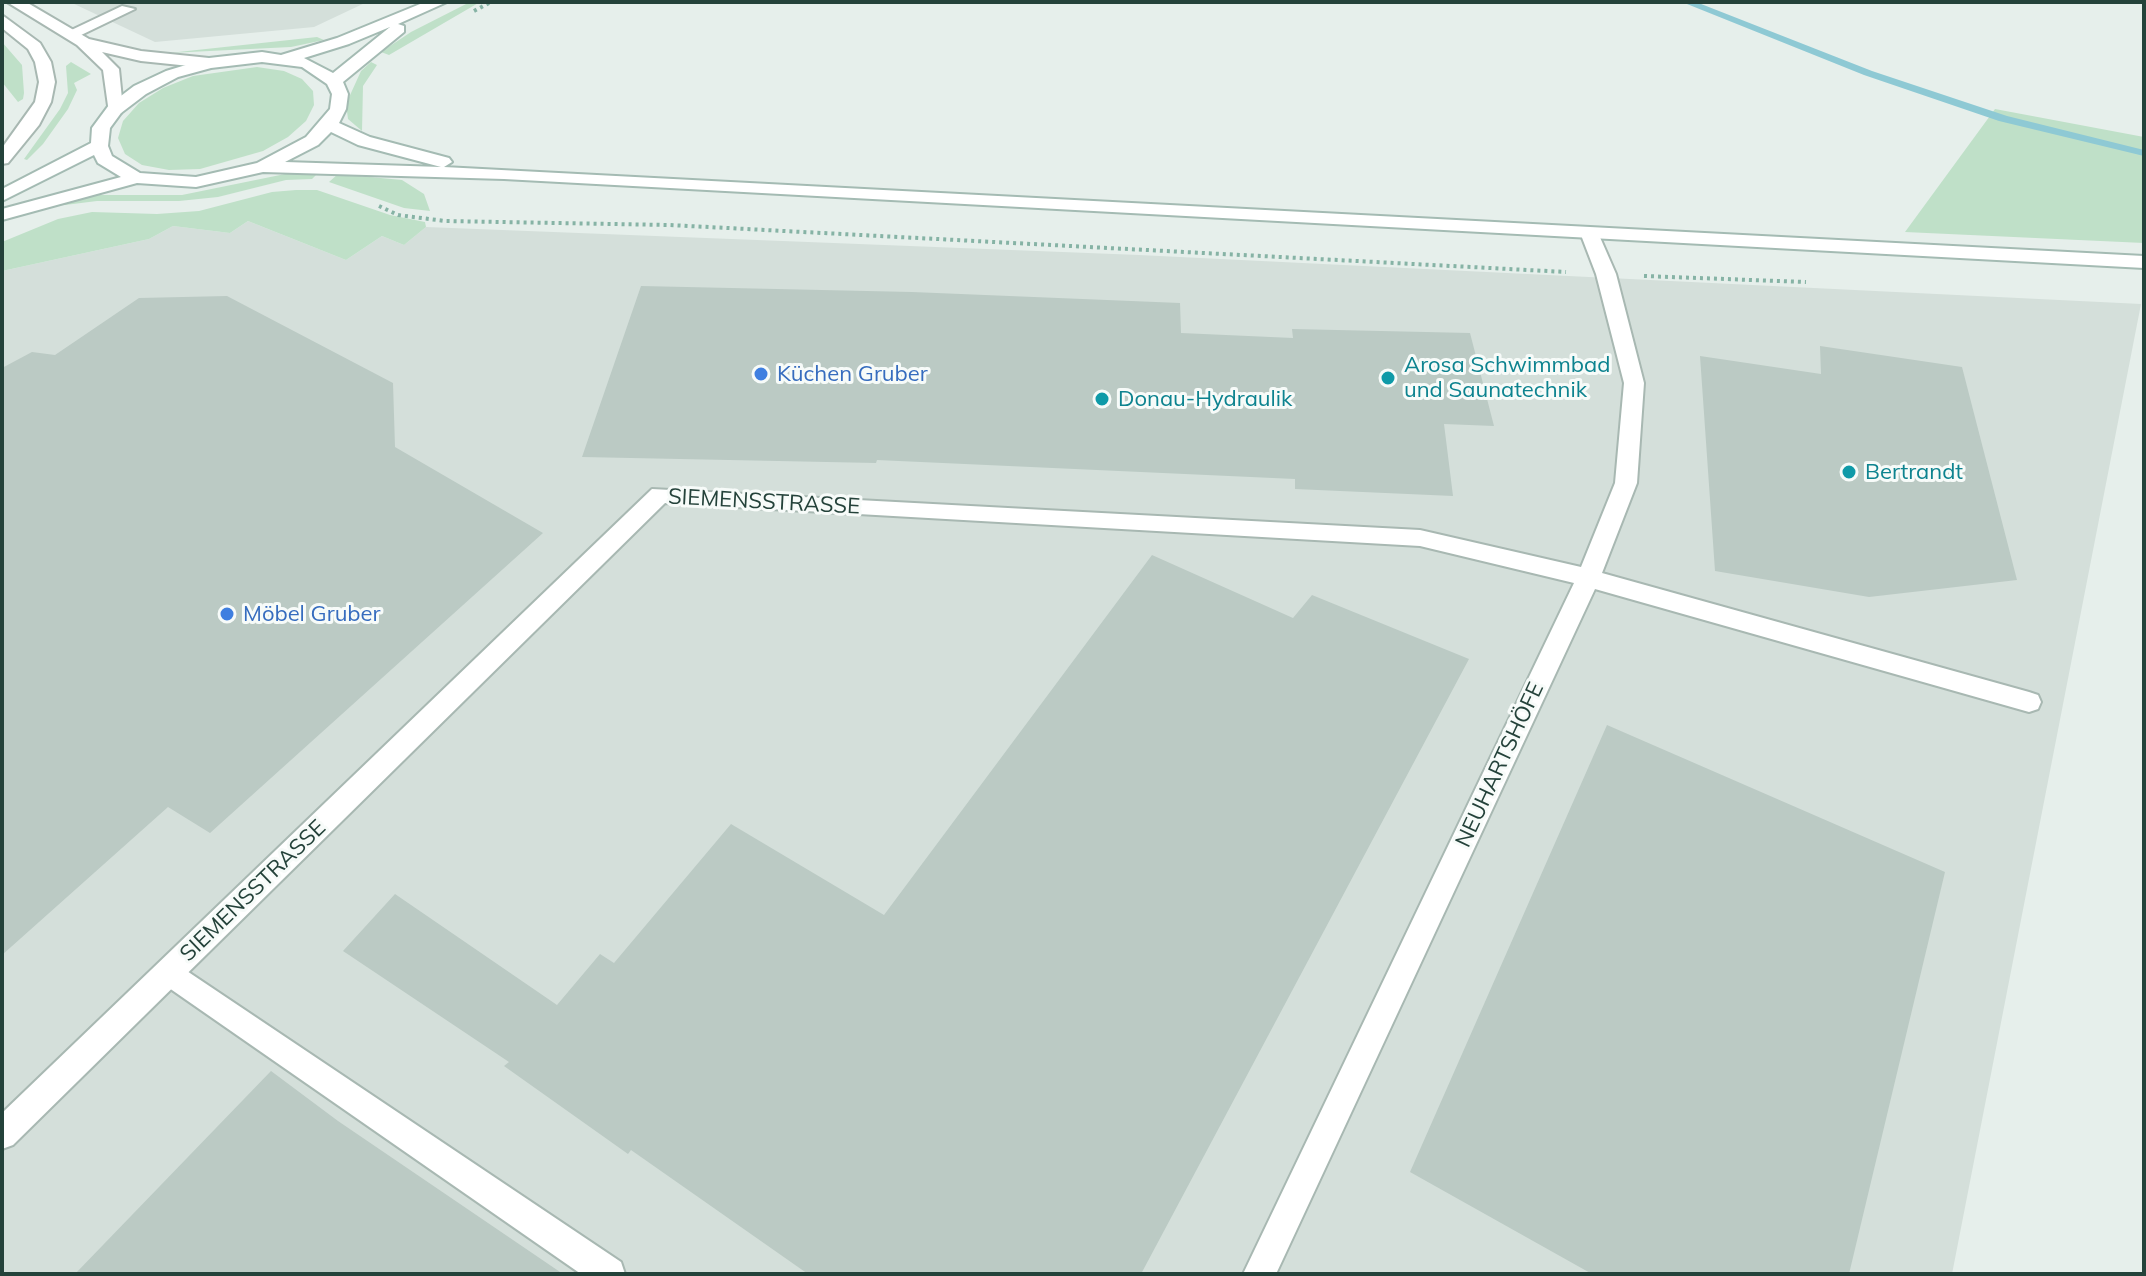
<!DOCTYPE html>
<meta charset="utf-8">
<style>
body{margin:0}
#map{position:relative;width:2146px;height:1276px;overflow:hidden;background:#e6efeb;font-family:Mulish,sans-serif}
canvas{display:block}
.frame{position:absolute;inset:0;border:4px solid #24423a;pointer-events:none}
</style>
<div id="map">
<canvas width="2146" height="1276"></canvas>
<div class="frame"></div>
</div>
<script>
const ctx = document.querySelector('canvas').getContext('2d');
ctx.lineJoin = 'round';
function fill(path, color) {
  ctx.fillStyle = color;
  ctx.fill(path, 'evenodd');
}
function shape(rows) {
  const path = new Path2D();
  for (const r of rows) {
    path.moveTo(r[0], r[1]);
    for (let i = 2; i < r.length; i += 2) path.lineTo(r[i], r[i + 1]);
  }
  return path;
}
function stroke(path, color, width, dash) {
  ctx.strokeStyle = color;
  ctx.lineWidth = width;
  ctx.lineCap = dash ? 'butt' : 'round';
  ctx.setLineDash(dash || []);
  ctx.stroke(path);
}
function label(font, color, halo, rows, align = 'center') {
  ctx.font = font + ' Mulish,sans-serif';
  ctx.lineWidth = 6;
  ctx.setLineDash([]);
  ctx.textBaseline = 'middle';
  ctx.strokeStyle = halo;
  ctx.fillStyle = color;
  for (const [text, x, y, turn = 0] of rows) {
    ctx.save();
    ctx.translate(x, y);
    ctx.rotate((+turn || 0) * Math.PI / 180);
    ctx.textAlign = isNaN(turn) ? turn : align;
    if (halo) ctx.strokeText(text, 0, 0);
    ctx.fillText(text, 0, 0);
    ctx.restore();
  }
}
fill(shape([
 [70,2,367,2,314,27,155,42],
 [248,221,346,260,382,236,404,245,426,227,1139,255,2141,304,1952,1274,2,1274,2,271,149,239,173,226,230,233]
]), '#d4dfda');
fill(shape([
 [470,2,480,2,389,55,381,52,411,32],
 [317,37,324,40,291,47,169,53],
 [2,42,22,65,24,93,23,99,18,102,2,82],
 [71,62,91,74,74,83,77,90,68,109,43,144,27,160,24,159,60,109,68,93,66,66],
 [371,62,377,65,363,86,362,131,348,119,346,104,361,71],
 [257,67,284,71,302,79,313,91,314,105,306,121,288,137,263,151,200,169,169,170,142,165,125,154,118,138,123,121,139,103,163,88,193,76],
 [1995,109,2144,137,2144,243,1905,232],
 [290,173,318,173,312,179,286,180,218,197,179,201,97,201,65,205,63,202,99,195,182,195],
 [338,174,402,180,424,194,430,211,404,208,329,182],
 [296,190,317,190,390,215,425,222,426,227,404,245,382,236,346,260,248,221,230,233,173,226,149,239,2,271,2,242,58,219,92,212,157,214,199,211,272,192]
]), '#bfe0c8');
fill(shape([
 [1682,2,1696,2,1872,71,2007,116,2144,150,2144,156,1999,121,1864,75,1682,2]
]), '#8ec9d4');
fill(shape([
 [641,286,912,292,1180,303,1181,333,1293,338,1292,329,1470,333,1494,426,1444,424,1453,496,1295,489,1295,479,877,460,876,463,582,457],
 [227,296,393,383,395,447,543,533,210,833,168,807,2,955,2,368,32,352,55,355,139,298],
 [1820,346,1962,367,2017,580,1869,597,1715,571,1700,356,1821,374],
 [1152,555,1293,618,1312,595,1469,659,1141,1274,808,1274,631,1150,628,1154,504,1066,509,1062,343,951,395,894,557,1005,600,954,614,963,731,824,884,915],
 [1607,725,1945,872,1849,1274,1592,1274,1410,1172],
 [271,1071,338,1121,563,1274,75,1274]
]), '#bbcac4');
const lane = shape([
 [122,6,135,9,77,37,63,34,122,6],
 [169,959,621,1262,625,1274,581,1274,159,981,155,972,159,963,169,959]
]);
const street = shape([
 [7,2,26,2,89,39,141,51,209,58,217,63,209,68,141,61,102,52,119,69,123,109,121,113,109,113,103,70,77,45,7,2],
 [2,15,40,43,51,62,55,82,51,102,39,125,8,163,2,164,2,148,35,102,39,82,35,62,28,49,2,28,2,15],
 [1590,229,1599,235,1616,274,1644,383,1637,483,1602,573,2029,692,2038,695,2041,702,2038,709,2029,712,1595,589,1276,1274,1243,1274,1574,583,1420,546,665,503,13,1145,2,1149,2,1113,652,489,1420,530,1581,567,1615,483,1624,383,1596,274,1581,235,1590,229]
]);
const secondary = shape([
 [425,2,447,2,398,24,404,26,404,32,343,82,348,94,346,109,339,123,370,137,449,158,452,162,444,167,2144,256,2144,268,504,179,263,172,196,187,137,183,2,220,2,209,121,177,98,163,94,155,2,201,2,189,91,143,92,128,109,105,134,86,166,71,209,58,262,52,281,55,337,38,425,2],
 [390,27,333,73,304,58,349,44,390,27],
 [262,62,302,67,327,84,332,94,330,109,306,137,257,163,196,177,140,173,112,156,108,146,110,128,121,113,146,94,178,77,211,68,262,62],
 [331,132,358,145,441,167,285,162,318,145,331,132]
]);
stroke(lane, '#a8b8b2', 4);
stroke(street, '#a8b8b2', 4);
stroke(secondary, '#a4bbb3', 4);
stroke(shape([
 [474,11,491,2],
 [379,206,398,215,445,221,670,225,1566,272],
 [1644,276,1806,282]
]), '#86b3a5', 4, [3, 4]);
fill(lane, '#fff');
fill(street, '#fff');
fill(secondary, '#fff');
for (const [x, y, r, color] of [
 [761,374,8,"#3f7fe0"],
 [1388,378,8,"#0f9aa8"],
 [1102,399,8,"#0f9aa8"],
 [1849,472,8,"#0f9aa8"],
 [227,614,8,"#3f7fe0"]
]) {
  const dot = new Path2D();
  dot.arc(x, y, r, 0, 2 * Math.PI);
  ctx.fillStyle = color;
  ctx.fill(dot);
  stroke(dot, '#f7fbf9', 3);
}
label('22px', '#0d838f', '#f7fbf9', [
 ["Arosa Schwimmbad",1404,365],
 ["und Saunatechnik",1404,390],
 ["Donau-Hydraulik",1118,399],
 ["Bertrandt",1865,472]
], 'left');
label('22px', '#366cbe', '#f7fbf9', [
 ["Küchen Gruber",777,374],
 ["Möbel Gruber",243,614]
], 'left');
label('22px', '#24423a', '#f7fbf9', [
 ["SIEMENSSTRASSE",764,502,3],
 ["NEUHARTSHÖFE",1500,765,-65],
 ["SIEMENSSTRASSE",253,891,-44]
]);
</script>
